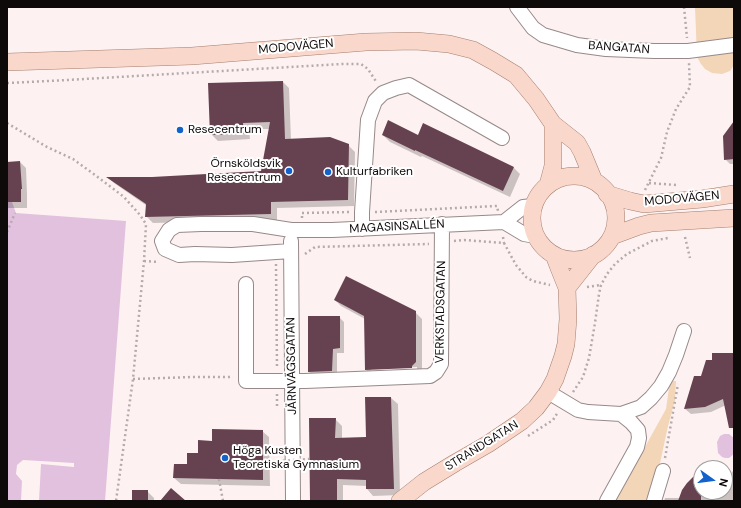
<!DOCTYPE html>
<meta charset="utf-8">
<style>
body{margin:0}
#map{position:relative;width:741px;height:508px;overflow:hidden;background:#fdf2f1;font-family:"DM Sans",sans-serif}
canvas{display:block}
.frame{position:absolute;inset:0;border:8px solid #0f0a0a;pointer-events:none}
.north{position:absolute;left:693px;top:460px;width:40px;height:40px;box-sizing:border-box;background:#fff;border:1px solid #9f9d9d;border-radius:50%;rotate:104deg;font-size:11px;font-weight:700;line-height:16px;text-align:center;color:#0f0a0a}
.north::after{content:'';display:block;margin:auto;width:14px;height:18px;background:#1362cc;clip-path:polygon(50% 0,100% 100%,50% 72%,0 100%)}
</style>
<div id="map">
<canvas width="741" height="508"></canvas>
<div class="frame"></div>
<div class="north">N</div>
</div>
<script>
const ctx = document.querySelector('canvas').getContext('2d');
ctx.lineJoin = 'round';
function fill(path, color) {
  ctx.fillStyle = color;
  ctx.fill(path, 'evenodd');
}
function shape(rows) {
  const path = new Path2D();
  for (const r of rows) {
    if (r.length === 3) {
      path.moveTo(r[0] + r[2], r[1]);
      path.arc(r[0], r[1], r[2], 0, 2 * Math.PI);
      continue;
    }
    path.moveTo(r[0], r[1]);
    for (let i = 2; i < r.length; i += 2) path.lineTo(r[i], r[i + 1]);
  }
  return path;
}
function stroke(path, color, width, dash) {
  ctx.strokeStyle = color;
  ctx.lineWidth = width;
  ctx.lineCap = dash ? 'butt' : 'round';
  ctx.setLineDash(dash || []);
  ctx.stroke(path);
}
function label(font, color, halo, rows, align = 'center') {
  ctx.font = font + ' "DM Sans",sans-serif';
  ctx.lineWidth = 4;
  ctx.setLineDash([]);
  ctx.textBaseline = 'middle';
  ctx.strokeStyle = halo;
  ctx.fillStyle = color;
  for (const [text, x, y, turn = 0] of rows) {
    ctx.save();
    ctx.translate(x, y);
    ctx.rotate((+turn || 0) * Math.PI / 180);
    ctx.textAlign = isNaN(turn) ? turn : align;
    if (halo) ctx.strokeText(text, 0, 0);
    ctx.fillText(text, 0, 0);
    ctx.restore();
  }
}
fill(shape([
 [695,7,734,7,734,65,730,71,722,74,712,73,705,69,701,64,697,57],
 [670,381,676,381,675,400,668,426,656,482,647,501,615,501,666,409]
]), '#f3d5b8');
fill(shape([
 [7,201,12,202,16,213,126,221,105,501,7,501],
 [724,434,729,434,734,438,734,454,729,458,725,458,722,457,718,453,717,442,720,436]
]), '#e2c1de');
fill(shape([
 [23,460,74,463,74,467,41,464,39,501,21,501,22,481,16,474,17,465]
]), '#fdf2f1');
fill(shape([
 [283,82,289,88,291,140,348,145,355,152,354,206,277,208,277,220,153,223,146,216,147,206,114,183,109,178,152,178,262,172,270,129,249,129,250,139,218,141,211,134],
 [734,123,734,164,730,164,725,159],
 [383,135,514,168,520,174,510,197,422,156,421,157,390,142],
 [20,162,26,168,27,194,27,208,7,208,7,163],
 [335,300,415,312,422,319,422,369,418,373,372,376,366,370,365,319,341,306],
 [417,367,417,369,371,371,371,369],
 [339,317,344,322,344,353,337,353,337,376,314,377,309,372],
 [734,354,734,427,726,405,711,412,691,414,685,409,701,377,713,361],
 [391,398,398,404,400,495,373,496,367,489,367,486,343,485,343,501,311,501,335,419,342,426,342,439,367,438],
 [262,431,269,437,270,486,181,484,174,478,213,442],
 [734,469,734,501,664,501,665,498,680,498,701,476,701,492,725,492,725,485,728,486,731,474],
 [147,491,154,498,154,501,133,501]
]), '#0003');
fill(shape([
 [283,81,285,139,330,137,349,144,348,200,271,202,271,214,145,217,146,204,106,177,152,177,261,171,270,122,243,123,244,134,210,135,208,83],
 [388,120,418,135,423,123,514,167,503,191,415,150,415,151,382,135],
 [734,121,734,159,724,160,723,136],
 [20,161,22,189,21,189,21,202,7,202,7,162],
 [346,276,416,311,416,362,412,366,412,368,365,370,364,316,334,300],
 [308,316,340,316,340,348,333,349,332,371,308,372],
 [712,353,734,353,734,428,729,428,723,399,705,407,684,409,694,376,701,376,706,360,712,360],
 [365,397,391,397,394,489,366,489,366,480,337,479,337,501,310,501,309,418,336,418,335,438,366,437],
 [212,429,263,430,263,480,173,478,174,464,187,464,187,453,198,453,198,440,212,441],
 [701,475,701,501,678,501,682,490,687,483,693,477],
 [171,488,186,501,160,501],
 [132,490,148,490,148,501,132,501]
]), '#664251');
const minor = shape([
 [517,7,533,28,543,35,577,45,606,49,654,51,688,51,734,45],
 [504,222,523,207,533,206],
 [504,222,524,234,535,236],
 [362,229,362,212,368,120,375,101,383,93,396,88,409,85,502,138],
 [291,241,293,501],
 [291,251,232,255,195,254,179,255,165,249,162,241,169,230,177,225,201,224,253,224,291,230,332,230,504,222],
 [246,284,246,381,305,381,430,376,436,372,441,364,442,224],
 [548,392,578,410,588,412,621,414,631,422,638,430,639,438,637,447,607,501],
 [621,414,641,407,651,398,661,386,669,372,676,355,684,331],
 [654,501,663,471]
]);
const major = shape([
 [7,62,192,56,366,42,416,41,449,44,473,50,493,61,516,75,536,99,553,124,577,143,582,152,594,181],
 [574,218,42],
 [548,185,553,166,553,124],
 [607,194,630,201,644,204,702,199,734,194],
 [612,236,639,226,651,223,734,218],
 [567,288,593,255],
 [400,501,424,482,455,463,488,444,522,421,536,408,548,392,555,379,563,356,566,344,568,319,567,288,559,268,554,255]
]);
stroke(minor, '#978989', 16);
stroke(major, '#a47e6f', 18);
stroke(shape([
 [684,7,687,38],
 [7,83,67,80,342,64,361,64,368,69,377,83],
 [7,123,47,147,73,159,95,175,124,197,140,215,146,224,144,261,133,379,116,501],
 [649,183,676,185],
 [645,190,661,158,667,132,676,109,690,87,689,63],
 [375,212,497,206,498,211],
 [302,218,302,213,350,212],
 [7,232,15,213],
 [503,237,504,243],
 [685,237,690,258],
 [454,241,464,240,504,243,516,265,526,277,533,281,550,285],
 [305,254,315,247,429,244],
 [144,261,159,262],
 [276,264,277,369],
 [587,287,601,285],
 [133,379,192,377,233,377],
 [573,392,583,377,589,358,595,323,599,294,601,285,607,274,615,264,627,254,652,241,668,238],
 [277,394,277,409],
 [528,436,553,420,558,412],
 [665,458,678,384],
 [219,479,223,501]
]), '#b5abab', 2.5, [2, 3]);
stroke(minor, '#fff', 14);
stroke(major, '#f9d7ca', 17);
stroke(shape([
 [263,462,309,459]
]), '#b5abab', 2.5, [2, 3]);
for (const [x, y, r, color] of [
 [180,130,4,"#1362cc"],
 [289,171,4,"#1362cc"],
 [328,172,4,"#1362cc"],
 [225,458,4,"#1362cc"]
]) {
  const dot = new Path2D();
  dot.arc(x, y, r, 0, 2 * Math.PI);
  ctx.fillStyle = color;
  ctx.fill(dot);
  stroke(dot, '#fff', 1.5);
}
label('12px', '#0f0a0a', '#fff', [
 ["MODOVÄGEN",296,47,-5],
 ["BANGATAN",619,48,4],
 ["MODOVÄGEN",682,199,-5],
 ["MAGASINSALLÉN",397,227,-3],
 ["VERKSTADSGATAN",441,312,-89],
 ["JÄRNVÄGSGATAN",292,366,-91],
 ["STRANDGATAN",482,446,-32]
]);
label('12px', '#0f0a0a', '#fff', [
 ["Resecentrum",188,130],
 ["Örnsköldsvik",281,164,"right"],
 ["Resecentrum",281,178,"right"],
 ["Kulturfabriken",336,172],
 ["Höga Kusten",233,451],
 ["Teoretiska Gymnasium",233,465]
], 'left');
</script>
